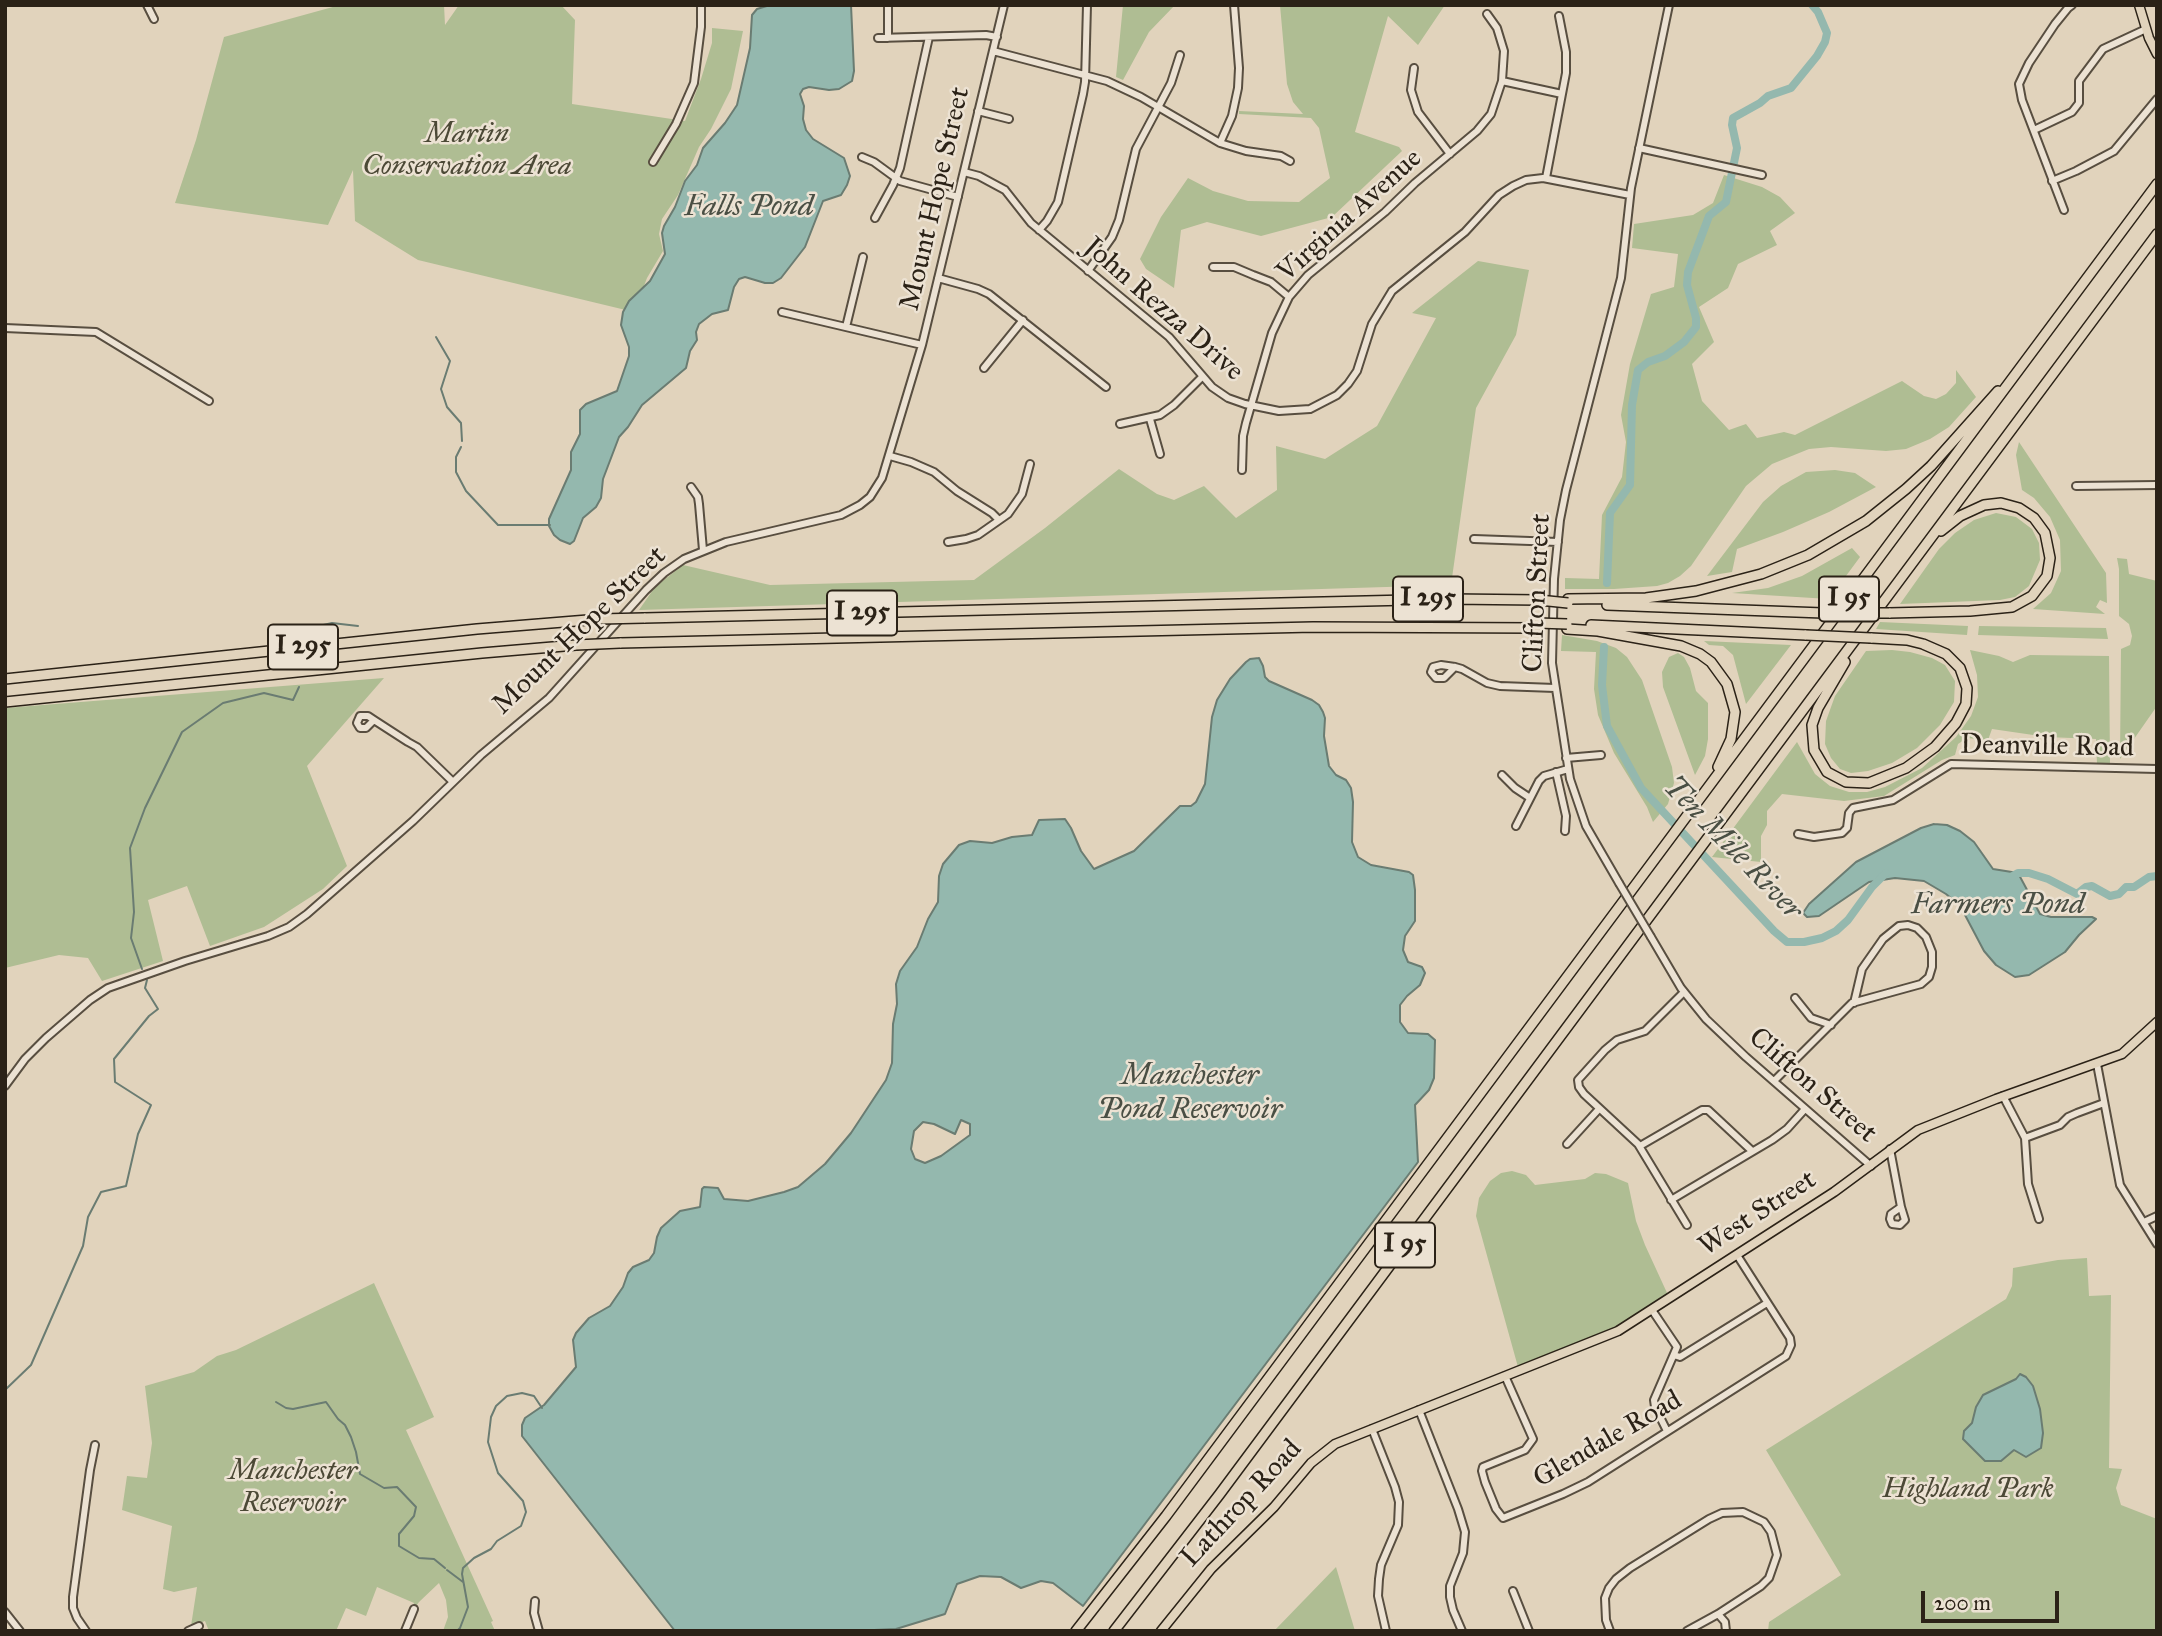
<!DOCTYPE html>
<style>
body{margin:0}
#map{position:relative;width:2162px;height:1636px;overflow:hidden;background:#e1d3bc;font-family:"IM FELL Great Primer",serif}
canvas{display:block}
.frame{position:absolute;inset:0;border:7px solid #2b2217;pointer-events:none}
.scale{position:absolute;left:1921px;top:1591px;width:138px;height:32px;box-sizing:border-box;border:4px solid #2b2217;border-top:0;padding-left:9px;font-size:21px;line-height:24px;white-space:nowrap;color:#2b2217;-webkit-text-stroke:5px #ece2d3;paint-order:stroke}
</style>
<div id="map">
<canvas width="2162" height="1636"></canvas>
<div class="frame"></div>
<div class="scale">200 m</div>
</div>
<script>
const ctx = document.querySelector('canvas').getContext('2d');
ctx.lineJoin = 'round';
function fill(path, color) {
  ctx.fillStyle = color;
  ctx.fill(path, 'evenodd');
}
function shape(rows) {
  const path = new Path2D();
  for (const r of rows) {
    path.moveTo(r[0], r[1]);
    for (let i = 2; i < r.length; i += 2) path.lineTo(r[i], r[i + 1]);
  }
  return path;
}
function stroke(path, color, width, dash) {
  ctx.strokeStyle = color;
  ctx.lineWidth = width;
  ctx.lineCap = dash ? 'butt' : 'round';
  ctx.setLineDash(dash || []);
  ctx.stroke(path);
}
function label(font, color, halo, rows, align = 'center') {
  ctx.font = font + ' "IM FELL Great Primer",serif';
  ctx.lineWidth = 5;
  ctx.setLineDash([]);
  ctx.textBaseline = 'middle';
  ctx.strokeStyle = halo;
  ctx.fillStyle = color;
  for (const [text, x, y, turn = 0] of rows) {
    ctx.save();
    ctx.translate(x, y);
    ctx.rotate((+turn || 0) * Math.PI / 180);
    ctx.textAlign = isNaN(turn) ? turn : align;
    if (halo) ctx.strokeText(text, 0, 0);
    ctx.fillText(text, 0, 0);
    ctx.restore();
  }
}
fill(shape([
 [340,5,444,5,445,25,459,5,561,5,575,20,572,104,685,121,701,79,712,43,712,28,743,31,731,89,711,129,699,147,678,195,662,219,659,234,663,251,647,278,634,312,418,260,355,221,353,170,328,225,175,203,196,140,224,37],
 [1123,5,1175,5,1149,32,1123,80,1116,77],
 [1280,5,1445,5,1418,45,1388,16,1355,132,1399,147,1402,151,1332,217,1261,236,1207,222,1181,230,1174,288,1146,269,1140,259,1161,217,1188,178,1213,191,1248,201,1299,202,1330,178,1319,128,1311,118,1239,114,1239,111,1303,114,1293,102,1287,84],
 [1724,175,1762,187,1780,197,1795,213,1770,231,1777,245,1738,264,1728,288,1699,307,1714,342,1692,364,1702,401,1729,430,1746,424,1757,438,1784,432,1795,435,1902,381,1924,396,1936,399,1946,394,1956,383,1956,370,1976,397,1949,427,1930,439,1906,449,1886,451,1831,447,1809,449,1772,464,1746,486,1691,566,1680,576,1668,583,1657,586,1614,589,1565,589,1565,578,1599,579,1602,515,1622,477,1626,442,1621,415,1630,364,1651,294,1674,287,1678,254,1632,248,1634,224,1693,215,1713,203],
 [1478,261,1529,270,1516,335,1476,408,1451,585,639,610,655,587,683,565,770,585,974,580,1045,528,1119,469,1157,494,1174,500,1204,486,1236,518,1277,490,1276,446,1325,459,1377,426,1436,318,1412,313],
 [2019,442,2106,573,2107,603,2100,600,2096,607,2105,614,2033,609,2051,593,2061,571,2060,540,2050,517,2034,498,2022,490,2016,455],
 [1835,470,1855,473,1876,487,1829,512,1783,532,1737,549,1732,572,1707,576,1763,502,1781,486,1806,472],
 [1996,513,2016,517,2032,529,2039,543,2040,560,2029,586,2015,597,2000,600,1900,604,1939,549,1955,533,1974,520],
 [1852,548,1860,557,1829,599,1732,593,1768,588,1802,576],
 [2117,558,2127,559,2129,574,2157,581,2157,706,2120,759,2121,649,2130,645,2132,636,2129,624,2119,616,2119,569],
 [1880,622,1968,626,1967,635,1876,629],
 [1979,626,2106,628,2108,639,1978,635],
 [1562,635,1597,641,1616,648,1627,657,1642,680,1672,767,1674,783,1668,804,1653,822,1647,807,1614,753,1598,715,1594,689,1596,652,1561,651],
 [1704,641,1791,645,1746,704,1733,655,1723,646,1709,645],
 [1892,650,1910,652,1932,658,1945,665,1955,681,1954,702,1940,725,1917,748,1892,763,1868,771,1851,773,1840,769,1831,758,1825,744,1826,721,1835,696,1866,651],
 [1970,650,1999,656,2013,662,2030,655,2109,656,2110,764,2097,764,2096,739,2047,737,1992,729,1988,740,1967,738,1958,744,1955,755,1942,760,1884,796,1844,801,1782,794,1767,811,1767,825,1761,836,1761,862,1712,857,1797,742,1815,774,1830,786,1849,792,1867,792,1885,787,1922,768,1956,737,1971,716,1978,697,1977,675],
 [1678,653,1684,657,1690,668,1696,691,1708,703,1708,739,1705,756,1695,775,1663,687,1662,672,1669,657],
 [384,678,307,766,347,866,323,889,264,927,210,946,187,886,148,900,163,961,102,981,88,958,59,955,5,968,5,708],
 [1512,1171,1526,1175,1535,1185,1585,1179,1595,1173,1606,1174,1628,1183,1636,1221,1645,1245,1668,1295,1622,1326,1518,1367,1476,1216,1479,1198,1490,1181,1501,1173],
 [2087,1258,2089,1296,2111,1295,2109,1468,2122,1469,2116,1488,2121,1505,2157,1519,2157,1631,1768,1631,1769,1622,1841,1575,1766,1450,2006,1299,2012,1286,2013,1268,2058,1260],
 [374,1283,434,1417,406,1430,493,1621,491,1622,495,1631,443,1631,448,1617,446,1600,439,1583,419,1602,411,1613,414,1603,377,1587,366,1616,346,1608,336,1631,209,1631,205,1621,191,1626,197,1587,174,1592,163,1589,172,1526,122,1510,127,1476,147,1478,152,1443,145,1386,194,1372,217,1356,236,1350],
 [1336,1567,1355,1631,1274,1631]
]), '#afbd93');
const water = shape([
 [770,5,851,5,854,71,852,81,839,89,829,90,809,87,803,89,800,94,804,106,803,119,806,130,813,139,844,158,850,176,847,185,841,195,823,201,805,247,781,278,773,283,765,283,745,277,739,279,734,287,728,310,712,314,699,324,696,332,697,340,690,351,686,368,642,405,628,427,619,437,603,479,601,498,596,507,583,518,574,541,570,544,560,540,554,535,549,526,549,519,571,470,571,452,580,434,580,410,586,404,617,391,629,356,629,347,621,325,623,312,629,301,650,281,665,254,662,233,664,226,675,207,685,181,697,165,703,148,725,123,737,105,750,48,752,15,757,9,770,5],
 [1259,658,1263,666,1265,677,1269,681,1312,700,1319,705,1323,712,1325,718,1324,736,1329,766,1336,775,1346,780,1351,788,1353,802,1352,842,1358,857,1371,865,1409,872,1413,875,1415,890,1415,921,1405,936,1403,950,1408,962,1422,967,1425,973,1420,985,1407,996,1400,1005,1400,1022,1408,1033,1428,1034,1435,1040,1434,1078,1429,1090,1415,1105,1418,1162,1083,1606,1053,1583,1041,1581,1021,1588,1001,1577,980,1576,957,1584,945,1614,896,1629,852,1631,675,1631,522,1436,522,1425,525,1418,544,1405,576,1367,573,1340,576,1333,589,1318,610,1306,623,1287,628,1273,633,1267,649,1260,654,1253,657,1237,661,1228,680,1211,700,1207,702,1189,704,1187,718,1188,724,1199,748,1201,784,1192,798,1187,825,1164,851,1133,886,1080,892,1063,893,1024,897,1004,896,984,900,971,917,947,928,919,938,902,939,876,943,864,959,845,970,841,992,843,1012,837,1032,835,1039,820,1065,819,1071,828,1081,851,1094,869,1134,851,1180,806,1191,806,1196,802,1205,784,1212,717,1217,700,1230,679,1246,662,1250,659,1259,658],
 [961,1120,970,1124,970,1135,941,1156,925,1163,915,1159,911,1149,914,1131,923,1122,934,1124,955,1134,961,1120],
 [1934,824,1947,825,1960,831,1974,842,1993,869,2018,873,2040,914,2051,917,2092,917,2096,919,2079,935,2065,952,2029,975,2015,977,1996,965,1984,951,1965,915,1957,903,1946,894,1924,881,1895,878,1869,882,1819,916,1807,917,1803,913,1809,904,1856,862,1921,828,1934,824],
 [2020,1374,2026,1377,2033,1386,2040,1409,2043,1433,2041,1448,2026,1457,2014,1450,2001,1461,1985,1461,1963,1439,1964,1431,1972,1423,1976,1407,1983,1395,2016,1379,2020,1374]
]);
fill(water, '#94b8ae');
stroke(water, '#6a7c72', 2);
stroke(shape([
 [436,337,450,361,441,389,447,407,461,423,462,441],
 [461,447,456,457,456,472,466,491,498,525,550,525],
 [306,629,332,623,358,626],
 [142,969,131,938,134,912,130,848,145,808,182,732,223,703,264,693,293,700,299,687],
 [5,1390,31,1365,83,1246,88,1217,101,1192,126,1186,138,1134,151,1105,115,1082,114,1059,149,1016,158,1009,145,988,147,980],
 [276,1402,286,1408,293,1409,326,1402,338,1419,345,1425,351,1437,356,1452,360,1474,384,1488,397,1487,416,1507,414,1516,399,1534,399,1546,419,1558,434,1559,445,1568],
 [447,1570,463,1582],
 [457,1631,460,1628,468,1607,462,1574,463,1568,474,1558,491,1549,497,1541,521,1526,526,1512,523,1501,498,1473,488,1442,491,1417,496,1406,507,1396,522,1393,534,1396,542,1408]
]), '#6a7c72', 2);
stroke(shape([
 [1607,583,1610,513,1630,485,1632,405,1638,370,1648,362,1665,356,1684,342,1696,327,1696,318,1687,285,1688,272,1709,216,1726,202,1737,148,1732,125,1733,118,1760,103,1768,96,1791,88,1817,56,1825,42,1827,33,1818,12,1812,5],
 [1604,647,1602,685,1607,726,1641,788,1774,931,1787,942,1804,942,1822,938,1836,931,1848,920,1872,887,1886,873],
 [2011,877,2018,873,2029,873,2048,879,2077,894,2086,887,2092,886,2110,896,2119,894,2126,887,2134,887,2149,877,2157,876]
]), '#94b8ae', 8);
const minor = shape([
 [147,5,154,19],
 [888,5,888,38],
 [878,38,986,35,997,37],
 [993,51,1107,81,1141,97,1220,143,1246,151,1281,156,1290,161],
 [1414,68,1411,90,1418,112,1450,154],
 [1502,81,1562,94],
 [978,111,1009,119],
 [2034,130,2072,112,2079,103,2079,81,2103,49,2146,29],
 [1220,143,1232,116,1238,88,1239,68,1234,5],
 [1639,148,1762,175],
 [862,157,874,162,900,181,958,197],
 [653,162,676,124,694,83,701,27,701,5],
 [964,172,979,176,1005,190,1031,223,1169,337,1212,387,1228,398,1245,404,1279,411,1310,409,1337,395,1348,384,1357,371,1372,324,1392,291,1465,232,1499,195,1513,186,1526,180,1543,178,1630,195],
 [1546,178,1566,73,1566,52,1559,16],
 [2052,181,2076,171,2114,151,2157,99],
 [2064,210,2022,100,2019,84,2029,63,2055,24,2068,8,2072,5],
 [875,218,893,185,900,168,929,37],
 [1039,230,1047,221,1058,202,1083,94,1085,82,1087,5],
 [1213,267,1234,267,1253,275,1271,282,1289,297],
 [1088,271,1112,237,1119,220,1136,149,1171,83,1180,55],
 [938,278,978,289,989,294,1106,387],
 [782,312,922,345],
 [846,327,863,257],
 [5,328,96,332,209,401],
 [984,368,1023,320],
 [1150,419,1160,454],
 [1120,424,1160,415,1174,405,1202,377],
 [890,456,911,462,934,472,957,491,992,513,999,520],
 [1242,470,1243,436,1246,423,1272,333,1289,297,1308,275,1385,212,1415,183,1477,131,1491,114,1502,81,1504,51,1497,28,1487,14],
 [2076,486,2157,485],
 [691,487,698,497,699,504,703,550],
 [1474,539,1558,542],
 [948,542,966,539,978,535,1008,514,1022,494,1030,464],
 [1455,667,1444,678,1436,678,1431,672,1433,667,1441,665,1455,667,1462,669,1487,683,1500,686,1555,688],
 [374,720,366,728,360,728,357,723,360,716,368,716,374,720,408,742,417,747,452,781],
 [1566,758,1601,755],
 [1556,772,1566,816,1565,831],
 [1502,775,1515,788,1530,798],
 [1516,826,1539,781,1544,776,1568,769],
 [1798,834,1814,837,1842,833,1847,828,1849,813,1853,808,1893,800,1951,764,2157,769],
 [1619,883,1586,826,1570,779,1552,663,1554,579,1560,520,1566,490,1621,278,1631,188,1669,5],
 [1651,937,1681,988,1706,1019,1746,1057,1871,1166],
 [1684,992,1645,1031,1617,1040,1605,1050,1578,1080,1579,1087,1584,1094,1638,1144,1687,1225],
 [1795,998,1811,1018,1831,1025],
 [2097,1064,2120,1185,2157,1244],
 [1774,1081,1852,1003,1921,984,1929,977,1932,967,1932,952,1926,937,1917,928,1908,925,1899,926,1883,939,1862,969,1854,1003],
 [5,1086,25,1059,46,1038,90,1000,108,988,185,961,268,936,289,927,307,914,413,821,481,755,549,698,646,590,664,573,684,559,726,542,841,515,860,505,870,497,882,478,922,345,1004,5],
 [2003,1096,2025,1138,2028,1184,2039,1219],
 [2025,1138,2060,1125,2068,1117,2077,1113,2104,1103],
 [1567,1144,1599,1109],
 [1640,1146,1702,1110,1708,1110,1752,1151],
 [1890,1149,1901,1207,1905,1220,1900,1225,1892,1224,1890,1219,1891,1214,1901,1207],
 [1671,1200,1772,1140,1787,1129,1805,1109],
 [2144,1222,2157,1216],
 [1652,1310,1677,1347,1654,1400,1655,1407,1667,1431],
 [1674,1355,1680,1357,1767,1303],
 [1505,1376,1533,1439,1525,1450,1483,1467,1482,1471,1485,1482,1496,1509,1503,1518,1563,1494,1588,1482,1786,1356,1791,1345,1790,1338,1737,1255],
 [1419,1410,1458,1509,1465,1532,1463,1553,1450,1586,1450,1597,1453,1610,1462,1631],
 [1372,1429,1395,1487,1399,1502,1398,1525,1381,1565,1379,1579,1378,1596,1386,1631],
 [1513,1591,1529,1631],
 [535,1601,534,1613,539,1631],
 [5,1612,20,1631],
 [1718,1614,1725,1622,1726,1631],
 [86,1631,77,1618,73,1608,73,1597,90,1470,95,1445],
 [188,1631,199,1626],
 [405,1631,414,1609],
 [1610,1631,1606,1620,1605,1598,1609,1588,1616,1579,1630,1568,1709,1519,1722,1513,1743,1512,1764,1522,1771,1532,1777,1555,1769,1578,1761,1586,1718,1614,1687,1631]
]);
const major = shape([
 [2139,5,2149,38,2157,54],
 [1161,1631,1211,1569,1274,1507,1311,1463,1335,1444,1618,1331,1834,1192,1918,1130,1996,1099,2122,1054,2157,1022]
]);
const highway = shape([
 [1568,599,1646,598,1696,591,1761,574,1808,555,1866,521,1906,489,1931,466,1998,391],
 [1607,605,1823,613],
 [1889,613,1970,611,2012,607,2032,596,2047,576,2050,558,2045,533,2034,518,2019,508,2001,503,1984,505,1960,516,1941,531],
 [644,618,1451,599,1539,600],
 [1591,625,1806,635],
 [1567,629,1598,631,1681,646,1700,654,1711,662,1727,684,1735,712,1731,739,1718,767],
 [620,643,1313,627,1538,628],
 [1845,662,1818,708,1812,725,1814,750,1827,772,1846,782,1869,783,1906,768,1935,747,1956,723,1966,704,1967,688,1960,668,1946,654,1923,644,1907,640,1871,638],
 [5,679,477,629,600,619],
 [5,702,482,653,576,645],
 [1076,1631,1166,1516,2157,184],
 [1114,1631,1219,1495,2157,234]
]);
stroke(minor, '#584e40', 10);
stroke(major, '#2b2217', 11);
stroke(highway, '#2b2217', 12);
stroke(minor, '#ece2d3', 6);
stroke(major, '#e1d3bc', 8);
stroke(highway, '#e1d3bc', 9);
const minorBridge = shape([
 [1619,883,1651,937]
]);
const highwayBridge = shape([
 [1539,600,1568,603],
 [1823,613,1889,613],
 [600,619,644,618],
 [1538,623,1567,624],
 [1806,635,1871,638],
 [576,645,620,643]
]);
stroke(minorBridge, '#584e40', 10, []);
stroke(highwayBridge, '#2b2217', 12, []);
stroke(minorBridge, '#ece2d3', 6);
stroke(highwayBridge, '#e1d3bc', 9);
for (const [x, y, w] of [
 [1428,599,70],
 [1849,599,60],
 [862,613,70],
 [303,647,70],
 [1405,1245,60]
]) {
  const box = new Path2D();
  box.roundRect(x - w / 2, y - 22.5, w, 45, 5);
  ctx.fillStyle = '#ece2d3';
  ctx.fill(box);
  stroke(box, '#2b2217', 2);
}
label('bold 26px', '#2b2217', null, [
 ["I 295",1428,599],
 ["I 95",1849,599],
 ["I 295",862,613],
 ["I 295",303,647],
 ["I 95",1405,1245]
]);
label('italic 28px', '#4c4936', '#ece2d3', [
 ["Martin",467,135],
 ["Conservation Area",467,167],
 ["Manchester",293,1472],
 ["Reservoir",293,1504],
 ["Highland Park",1968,1490]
]);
label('28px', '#2b2217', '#ece2d3', [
 ["Mount Hope Street",936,199,-77],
 ["Virginia Avenue",1350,216,-42],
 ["John Rezza Drive",1163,310,41],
 ["Clifton Street",1538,593,-87],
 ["Mount Hope Street",580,631,-44],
 ["Deanville Road",2047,747,1],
 ["Clifton Street",1812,1086,41],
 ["West Street",1758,1214,-33],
 ["Glendale Road",1608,1440,-30],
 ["Lathrop Road",1242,1504,-47]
]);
label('italic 30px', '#4a4f44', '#ece2d3', [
 ["Falls Pond",749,208],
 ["Ten Mile River",1732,849,46],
 ["Farmers Pond",1998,906],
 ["Manchester",1190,1077],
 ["Pond Reservoir",1190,1111]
]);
</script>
